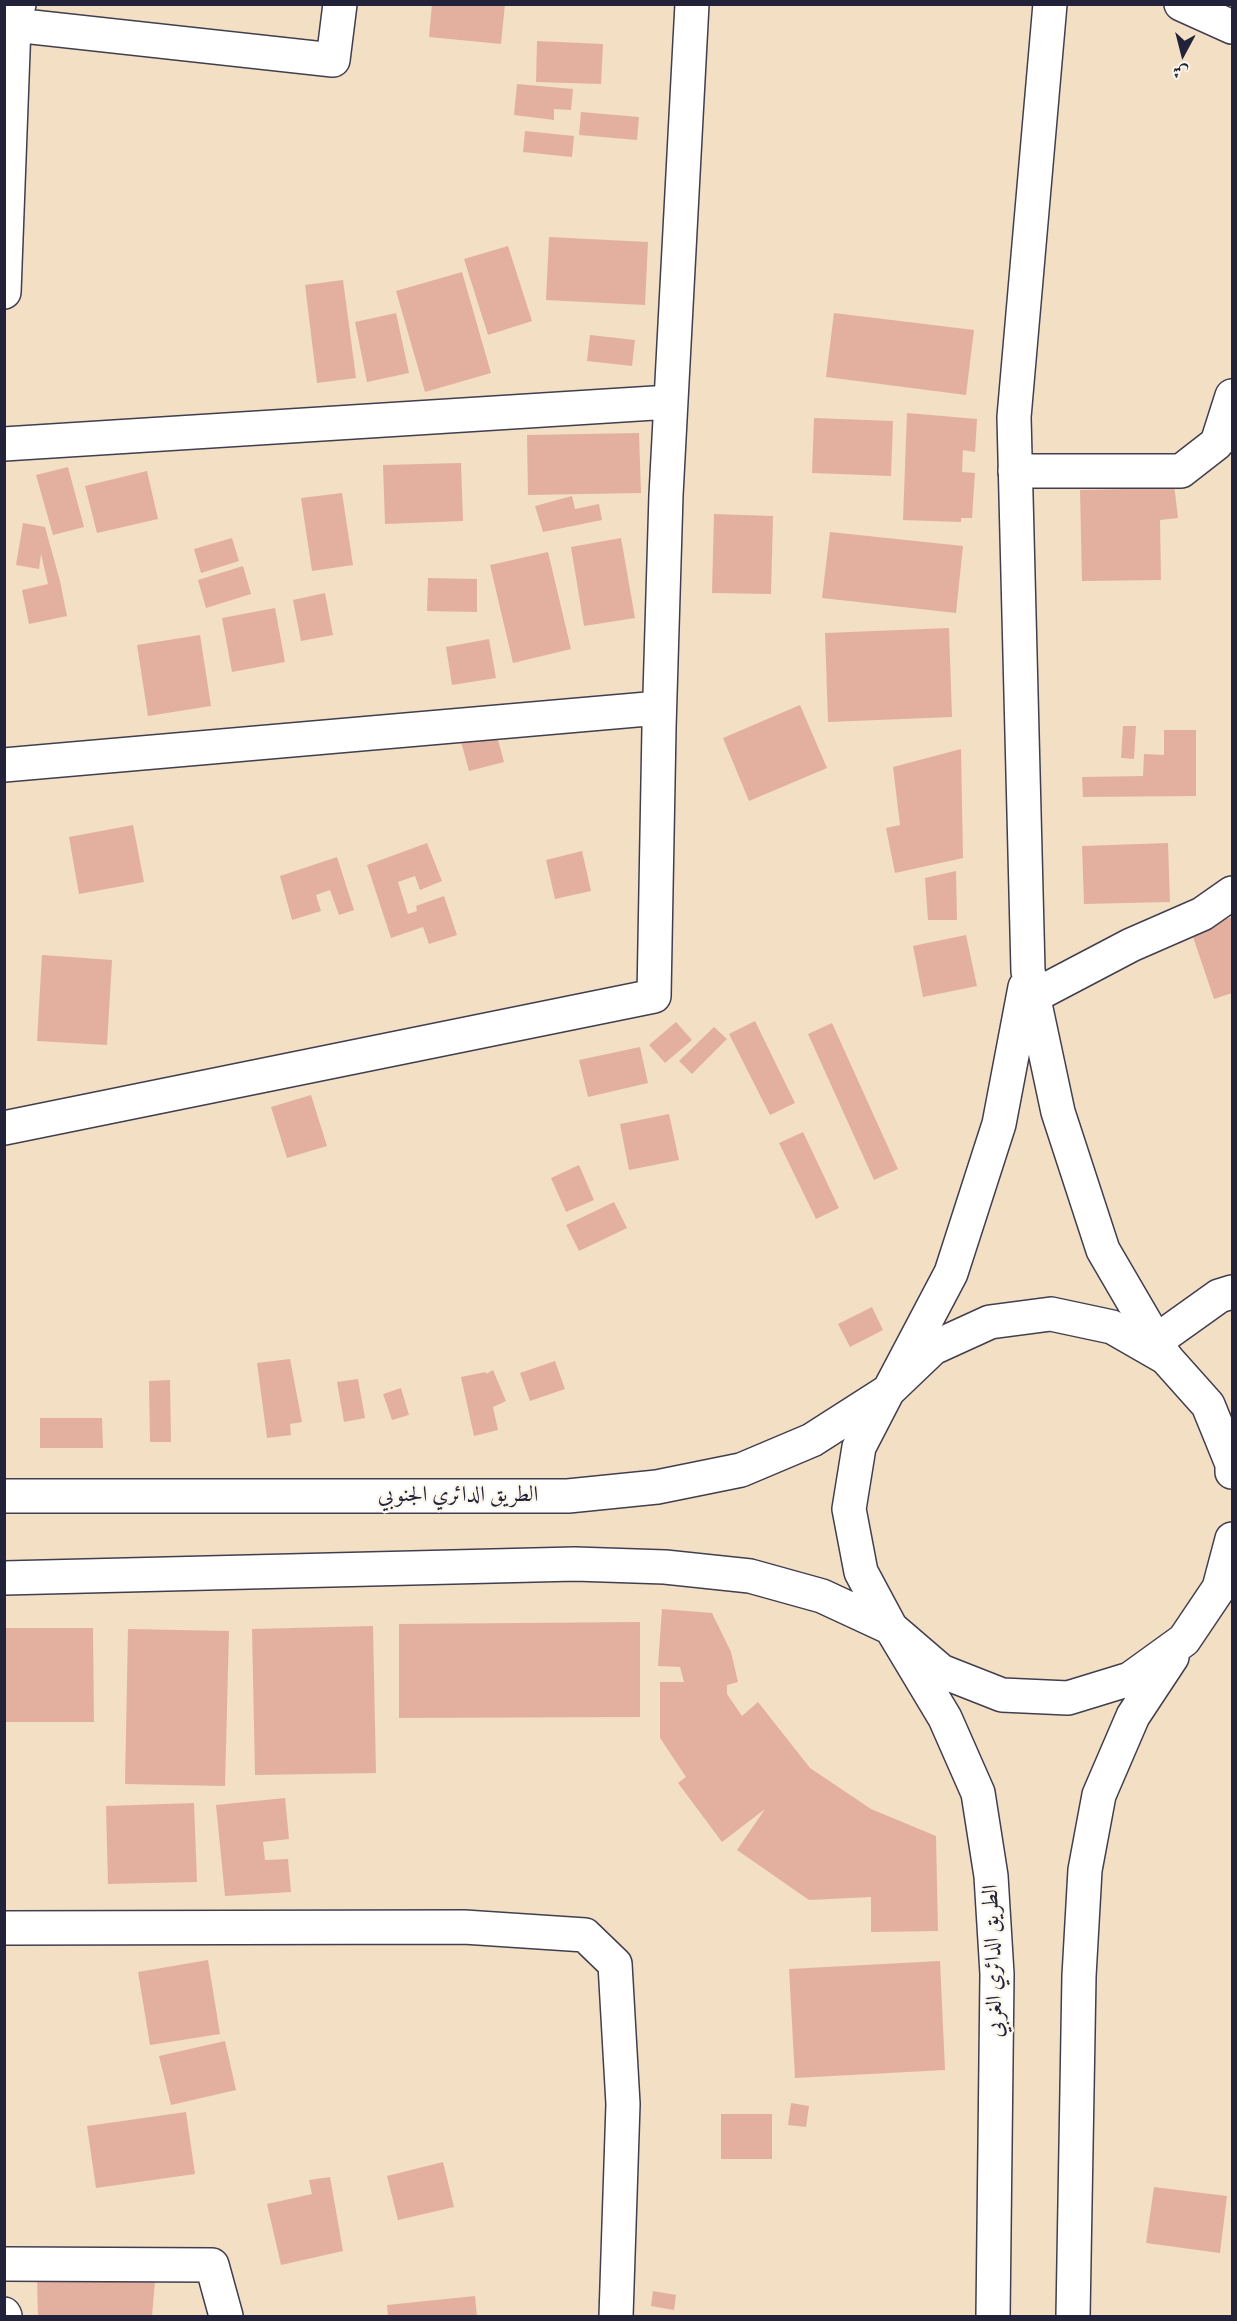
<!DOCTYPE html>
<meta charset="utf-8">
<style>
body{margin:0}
#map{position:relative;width:1237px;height:2321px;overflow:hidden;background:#f3dfc3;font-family:"IM FELL Great Primer",Amiri,serif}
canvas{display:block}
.frame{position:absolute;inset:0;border:6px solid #22223b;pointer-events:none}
.north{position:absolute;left:1153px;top:24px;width:60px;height:60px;-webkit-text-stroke:4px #fbf7ec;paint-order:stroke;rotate:187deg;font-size:16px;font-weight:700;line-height:24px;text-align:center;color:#22223b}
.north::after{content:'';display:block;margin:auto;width:21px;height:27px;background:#22223b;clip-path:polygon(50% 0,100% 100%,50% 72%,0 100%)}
</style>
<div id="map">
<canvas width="1237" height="2321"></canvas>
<div class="frame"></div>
<div class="north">ش</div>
</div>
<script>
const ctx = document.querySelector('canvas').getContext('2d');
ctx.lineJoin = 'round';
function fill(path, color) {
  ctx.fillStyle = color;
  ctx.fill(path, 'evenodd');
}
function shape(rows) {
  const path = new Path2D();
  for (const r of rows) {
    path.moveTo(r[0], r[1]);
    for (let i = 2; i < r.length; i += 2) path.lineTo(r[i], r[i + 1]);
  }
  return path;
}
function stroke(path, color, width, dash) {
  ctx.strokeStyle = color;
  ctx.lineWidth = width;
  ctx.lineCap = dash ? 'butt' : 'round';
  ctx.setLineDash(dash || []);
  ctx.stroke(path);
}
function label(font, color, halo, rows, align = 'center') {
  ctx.font = font + ' "IM FELL Great Primer",Amiri,serif';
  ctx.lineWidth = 4.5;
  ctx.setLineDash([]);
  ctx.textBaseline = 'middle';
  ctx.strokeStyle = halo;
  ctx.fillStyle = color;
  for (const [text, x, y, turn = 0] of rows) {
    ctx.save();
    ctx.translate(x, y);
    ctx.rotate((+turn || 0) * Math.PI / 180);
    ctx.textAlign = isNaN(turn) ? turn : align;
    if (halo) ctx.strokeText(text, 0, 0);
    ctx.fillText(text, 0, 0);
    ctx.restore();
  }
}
fill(shape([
 [432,4,505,4,501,44,429,37],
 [537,41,603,44,601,84,536,82],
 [517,84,573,89,571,110,554,109,554,120,514,115],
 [581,112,639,117,637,140,579,135],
 [525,131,574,136,572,157,523,152],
 [549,237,648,242,645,305,546,300],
 [508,246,532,321,488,335,464,259],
 [462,272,491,373,425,392,396,291],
 [343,280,356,378,317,383,305,285],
 [396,313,409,373,367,382,355,322],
 [834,313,974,330,966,395,826,377],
 [590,335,635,340,632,366,587,361],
 [907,413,977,419,975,452,963,450,962,472,975,473,972,518,961,518,961,522,903,520],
 [814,418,893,421,891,476,812,473],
 [639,433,641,493,528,495,527,435],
 [461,463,463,521,385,524,383,465],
 [68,467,84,527,53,535,36,475],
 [147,471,158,519,97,533,85,486],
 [1174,484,1178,518,1160,520,1161,580,1082,581,1080,490,1129,489],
 [342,493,353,565,312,571,301,498],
 [572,496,575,509,599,504,602,520,543,532,535,506],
 [714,514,773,516,771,594,712,593],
 [23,523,45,527,60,581,67,616,29,624,22,590,48,584,41,554,39,569,16,565],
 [830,532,963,546,956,613,822,598],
 [232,538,239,561,201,573,194,549],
 [621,538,635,618,584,626,571,547],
 [548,552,571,649,513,663,490,565],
 [243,566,251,594,206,608,198,580],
 [428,578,477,579,477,612,427,611],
 [325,593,333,635,301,641,293,600],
 [275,608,285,662,232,672,222,618],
 [949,628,952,717,828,722,825,633],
 [200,635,211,706,148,716,137,645],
 [489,639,496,678,452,685,446,647],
 [800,705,827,768,749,801,723,738],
 [494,725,504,762,469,771,459,734],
 [1123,726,1136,726,1134,759,1121,758],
 [1164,730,1196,730,1196,796,1083,797,1082,777,1143,776,1144,754,1164,755],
 [961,749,963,858,895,873,886,828,900,825,893,767],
 [133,825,144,882,79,894,69,837],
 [427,843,442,881,420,890,415,876,398,882,408,914,417,911,416,906,444,896,457,935,429,944,423,927,391,938,367,865],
 [1168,843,1170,902,1084,904,1082,846],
 [582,851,591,891,555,899,546,860],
 [337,857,354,910,339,915,330,890,316,895,321,911,292,920,280,876],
 [956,871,957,920,928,920,925,878],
 [1232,917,1232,993,1214,999,1191,931],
 [966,935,977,986,923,997,913,946],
 [42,955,112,960,107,1045,37,1041],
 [755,1021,795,1103,770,1115,729,1034],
 [676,1022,692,1040,665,1063,649,1045],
 [832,1023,898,1169,874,1180,808,1034],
 [714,1027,727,1039,692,1074,679,1061],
 [640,1047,648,1083,588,1097,579,1060],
 [311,1095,327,1146,287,1158,271,1107],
 [669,1114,679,1160,629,1170,620,1124],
 [803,1132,839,1208,816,1219,779,1143],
 [579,1165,594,1200,566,1212,551,1178],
 [614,1202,627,1228,579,1251,566,1225],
 [872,1307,883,1330,850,1347,838,1324],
 [290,1359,302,1422,290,1424,291,1435,267,1438,257,1363],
 [555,1361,565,1389,530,1401,520,1373],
 [493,1370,506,1401,493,1407,498,1430,474,1436,461,1377,486,1372,486,1374],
 [358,1379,365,1418,344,1422,337,1382],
 [170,1380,171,1442,150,1442,149,1381],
 [401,1388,409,1415,392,1420,383,1394],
 [40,1418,102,1418,103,1448,40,1448],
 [662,1609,712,1613,731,1652,738,1682,727,1685,727,1694,742,1716,758,1702,810,1768,871,1809,936,1836,938,1931,871,1932,871,1897,809,1900,737,1850,765,1809,722,1842,678,1783,686,1777,660,1738,660,1682,684,1682,680,1667,658,1666],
 [640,1622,640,1717,399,1718,399,1624],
 [373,1626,376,1773,255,1775,252,1629],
 [4,1628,93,1628,94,1722,4,1722],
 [128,1629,229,1631,225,1786,125,1784],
 [285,1798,289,1839,263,1842,265,1860,288,1859,291,1892,225,1896,216,1805],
 [194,1803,197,1882,108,1884,106,1806],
 [208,1960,220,2034,150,2045,138,1972],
 [940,1961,945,2070,795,2078,789,1969],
 [225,2041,236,2090,171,2105,159,2056],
 [791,2103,809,2106,806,2127,788,2125],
 [186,2112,195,2174,96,2188,87,2126],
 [721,2114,772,2114,772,2159,721,2159],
 [443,2162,454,2207,398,2220,387,2176],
 [330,2177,343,2251,281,2265,267,2204,312,2194,309,2180],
 [1154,2187,1227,2196,1220,2253,1146,2243],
 [37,2280,155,2281,152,2316,38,2316],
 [653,2291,676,2295,674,2310,651,2306],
 [475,2296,477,2316,388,2316,387,2305]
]), '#e3b0a0');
const street = shape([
 [19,4,14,25,333,60,340,4],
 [1181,4,1232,27],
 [4,25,14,25,4,292],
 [4,444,670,402],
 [1015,471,1181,471,1217,443,1232,396],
 [4,765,659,708],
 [1034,996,1131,945,1202,914,1232,893],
 [4,1128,654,996,659,728,666,495,692,4],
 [1156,1341,1219,1296,1232,1292],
 [4,1928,464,1927,585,1935,615,1964,623,2104,616,2316],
 [4,2264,212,2265,226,2316],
 [4,2314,5,2316]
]);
const secondary = shape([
 [1050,4,1014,417,1028,971,1058,1112,1103,1250,1166,1358],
 [892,1385,951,1273,999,1124,1025,987]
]);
const primary = shape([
 [1232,1472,1232,1464,1208,1405,1166,1358,1112,1327,1051,1314,990,1322,933,1348,888,1391,859,1447,849,1509,861,1572,891,1628,941,1671,1002,1695,1068,1698,1130,1679,1184,1640,1219,1588,1232,1539],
 [4,1496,568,1496,657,1487,741,1470,812,1440,887,1392],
 [4,1578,575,1564,665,1567,750,1576,822,1596,891,1628,945,1718,978,1793,991,1876,997,1974,993,2316],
 [1073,2316,1079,1976,1085,1870,1099,1795,1133,1716,1172,1657]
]);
stroke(street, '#413e4f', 36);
stroke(secondary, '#413e4f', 36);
stroke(primary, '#413e4f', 36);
stroke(street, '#fff', 33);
stroke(secondary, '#fff', 33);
stroke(primary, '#fff', 33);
label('22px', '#22223b', '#fbf7ec', [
 ["الطريق الدائري الجنوبي",458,1496],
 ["الطريق الدائري الغربي",994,1961,-92]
]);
</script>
